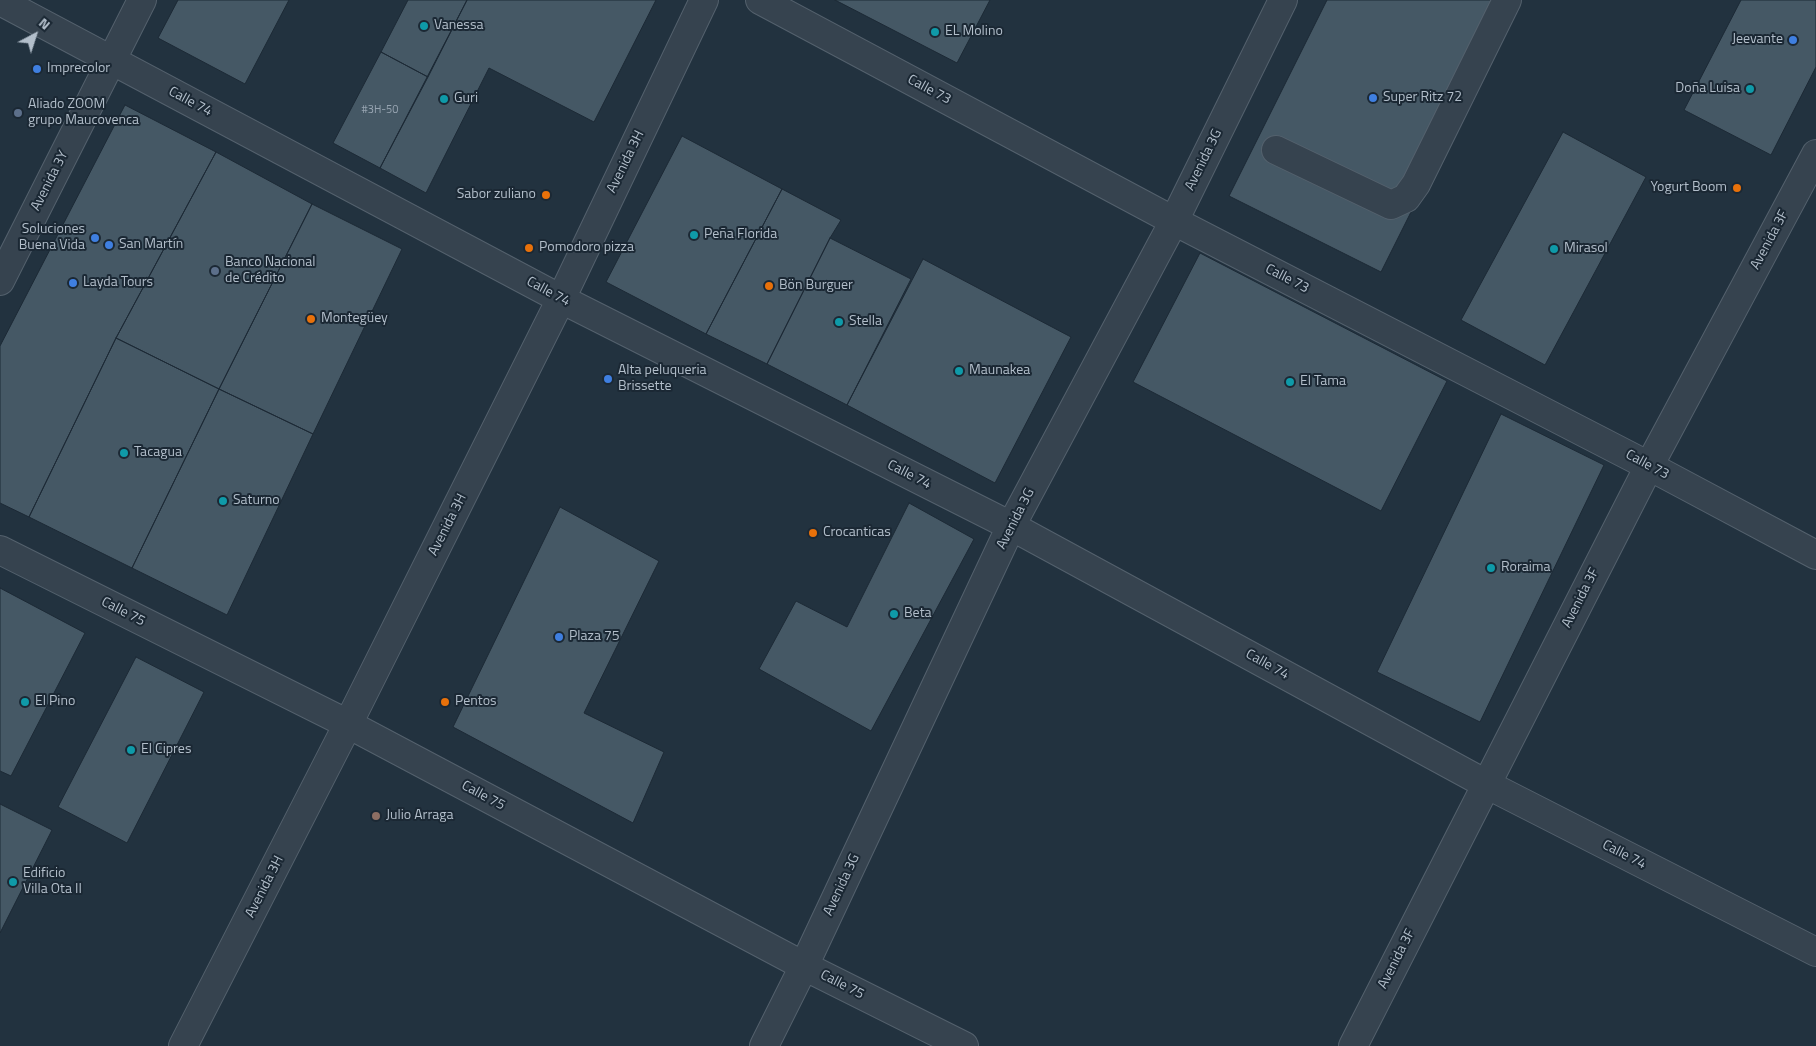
<!DOCTYPE html>
<meta charset="utf-8">
<style>
body{margin:0}
#map{position:relative;width:1816px;height:1046px;overflow:hidden;background:#22323f;font-family:"Titillium Web",sans-serif}
canvas{display:block}
.north{position:absolute;left:10px;top:10px;width:50px;height:50px;-webkit-text-stroke:4px #1b2834;paint-order:stroke;rotate:40deg;font-size:14px;font-weight:700;line-height:20px;text-align:center;color:#b2beca}
.north::after{content:'';display:block;margin:auto;width:18px;height:22px;background:#b2beca;clip-path:polygon(50% 0,100% 100%,50% 72%,0 100%)}
</style>
<div id="map">
<canvas width="1816" height="1046"></canvas>
<div class="north">N</div>
</div>
<script>
const ctx = document.querySelector('canvas').getContext('2d');
ctx.lineJoin = 'round';
function fill(path, color) {
  ctx.fillStyle = color;
  ctx.fill(path, 'evenodd');
}
function shape(rows) {
  const path = new Path2D();
  for (const r of rows) {
    path.moveTo(r[0], r[1]);
    for (let i = 2; i < r.length; i += 2) path.lineTo(r[i], r[i + 1]);
  }
  return path;
}
function stroke(path, color, width, dash) {
  ctx.strokeStyle = color;
  ctx.lineWidth = width;
  ctx.lineCap = dash ? 'butt' : 'round';
  ctx.setLineDash(dash || []);
  ctx.stroke(path);
}
function label(font, color, halo, rows, align = 'center') {
  ctx.font = font + ' "Titillium Web",sans-serif';
  ctx.lineWidth = 4;
  ctx.setLineDash([]);
  ctx.textBaseline = 'middle';
  ctx.strokeStyle = halo;
  ctx.fillStyle = color;
  for (const [text, x, y, turn = 0] of rows) {
    ctx.save();
    ctx.translate(x, y);
    ctx.rotate((+turn || 0) * Math.PI / 180);
    ctx.textAlign = isNaN(turn) ? turn : align;
    if (halo) ctx.strokeText(text, 0, 0);
    ctx.fillText(text, 0, 0);
    ctx.restore();
  }
}
const building = shape([
 [178,0,289,0,245,84,158,38,178,0],
 [408,0,467,0,428,77,381,52,408,0],
 [467,0,656,0,594,122,489,68,426,193,380,168,467,0],
 [835,0,990,0,957,63,835,0],
 [1327,0,1517,0,1381,272,1229,196,1327,0],
 [1741,0,1816,0,1816,67,1771,155,1684,110,1741,0],
 [381,52,428,77,380,168,333,143,381,52],
 [125,105,216,152,116,338,29,517,0,503,0,346,125,105],
 [1563,132,1646,177,1545,365,1461,320,1563,132],
 [682,136,782,189,706,334,606,282,682,136],
 [216,152,312,204,219,389,116,338,216,152],
 [782,189,841,220,830,238,767,364,706,334,782,189],
 [312,204,402,249,313,434,219,389,312,204],
 [830,238,911,279,847,405,767,364,830,238],
 [1200,253,1447,381,1381,511,1133,382,1200,253],
 [923,259,1071,337,995,483,847,405,923,259],
 [116,338,219,389,132,568,29,517,116,338],
 [219,389,313,434,227,615,132,568,219,389],
 [1501,414,1604,465,1480,722,1377,672,1501,414],
 [909,503,974,539,871,731,759,669,796,601,847,627,909,503],
 [560,507,659,561,584,713,664,752,633,823,453,727,560,507],
 [0,588,85,633,11,776,0,771,0,588],
 [136,657,204,692,127,843,58,807,136,657],
 [0,804,52,830,0,933,0,804]
]);
fill(building, '#455865');
stroke(building, '#1d2a36', 1);
const minor = shape([
 [760,0,1174,221,1649,466,1816,555],
 [0,1,561,299,1011,526,1486,784,1816,952],
 [1276,150,1391,205,1406,198,1416,184,1507,0],
 [0,281,142,0],
 [0,550,348,724,804,966,964,1046],
 [183,1046,348,724,561,299,704,0],
 [764,1046,804,966,1011,526,1174,221,1283,0],
 [1353,1046,1649,466,1816,154]
]);
stroke(minor, '#54616d', 30);
stroke(minor, '#36434f', 28);
for (const [x, y, r, color] of [
 [424,26,5,"#0f9aa8"],
 [935,32,5,"#0f9aa8"],
 [1793,40,5,"#3f7fe0"],
 [37,69,5,"#3f7fe0"],
 [1750,89,5,"#0f9aa8"],
 [1373,98,5,"#3f7fe0"],
 [444,99,5,"#0f9aa8"],
 [18,113,5,"#5c6f8a"],
 [1737,188,5,"#e8710a"],
 [546,195,5,"#e8710a"],
 [694,235,5,"#0f9aa8"],
 [95,238,5,"#3f7fe0"],
 [109,245,5,"#3f7fe0"],
 [529,248,5,"#e8710a"],
 [1554,249,5,"#0f9aa8"],
 [215,271,5,"#5c6f8a"],
 [73,283,5,"#3f7fe0"],
 [769,286,5,"#e8710a"],
 [311,319,5,"#e8710a"],
 [839,322,5,"#0f9aa8"],
 [959,371,5,"#0f9aa8"],
 [608,379,5,"#3f7fe0"],
 [1290,382,5,"#0f9aa8"],
 [124,453,5,"#0f9aa8"],
 [223,501,5,"#0f9aa8"],
 [813,533,5,"#e8710a"],
 [1491,568,5,"#0f9aa8"],
 [894,614,5,"#0f9aa8"],
 [559,637,5,"#3f7fe0"],
 [25,702,5,"#0f9aa8"],
 [445,702,5,"#e8710a"],
 [131,750,5,"#0f9aa8"],
 [376,816,5,"#8d6e63"],
 [13,882,5,"#0f9aa8"]
]) {
  const dot = new Path2D();
  dot.arc(x, y, r, 0, 2 * Math.PI);
  ctx.fillStyle = color;
  ctx.fill(dot);
  stroke(dot, '#1b2834', 2);
}
label('11px', '#97a4b1', null, [
 ["#3H-50",380,110]
]);
label('14px', '#b2beca', '#1b2834', [
 ["Vanessa",434,26],
 ["EL Molino",945,32],
 ["Jeevante",1783,40,"right"],
 ["Imprecolor",47,69],
 ["Doña Luisa",1740,89,"right"],
 ["Super Ritz 72",1383,98],
 ["Guri",454,99],
 ["Aliado ZOOM",28,105],
 ["grupo Maucovenca",28,121],
 ["Yogurt Boom",1727,188,"right"],
 ["Sabor zuliano",536,195,"right"],
 ["Soluciones",85,230,"right"],
 ["Buena Vida",85,246,"right"],
 ["Peña Florida",704,235],
 ["San Martín",119,245],
 ["Pomodoro pizza",539,248],
 ["Mirasol",1564,249],
 ["Banco Nacional",225,263],
 ["de Crédito",225,279],
 ["Layda Tours",83,283],
 ["Bön Burguer",779,286],
 ["Montegüey",321,319],
 ["Stella",849,322],
 ["Alta peluqueria",618,371],
 ["Brissette",618,387],
 ["Maunakea",969,371],
 ["El Tama",1300,382],
 ["Tacagua",134,453],
 ["Saturno",233,501],
 ["Crocanticas",823,533],
 ["Roraima",1501,568],
 ["Beta",904,614],
 ["Plaza 75",569,637],
 ["El Pino",35,702],
 ["Pentos",455,702],
 ["El Cipres",141,750],
 ["Julio Arraga",386,816],
 ["Edificio",23,874],
 ["Villa Ota II",23,890]
], 'left');
label('14px', '#b2beca', '#1b2834', [
 ["Calle 73",929,90,28],
 ["Calle 74",190,102,28],
 ["Avenida 3G",1204,160,-64],
 ["Avenida 3H",626,162,-64],
 ["Avenida 3Y",50,181,-63],
 ["Avenida 3F",1770,240,-62],
 ["Calle 73",1287,279,27],
 ["Calle 74",548,292,28],
 ["Calle 73",1647,465,28],
 ["Calle 74",909,475,27],
 ["Avenida 3G",1016,519,-63],
 ["Avenida 3H",448,525,-63],
 ["Avenida 3F",1581,598,-63],
 ["Calle 75",123,612,27],
 ["Calle 74",1267,665,29],
 ["Calle 75",483,796,28],
 ["Calle 74",1624,855,27],
 ["Avenida 3G",842,885,-65],
 ["Avenida 3H",265,887,-63],
 ["Avenida 3F",1397,959,-63],
 ["Calle 75",842,985,27]
]);
</script>
